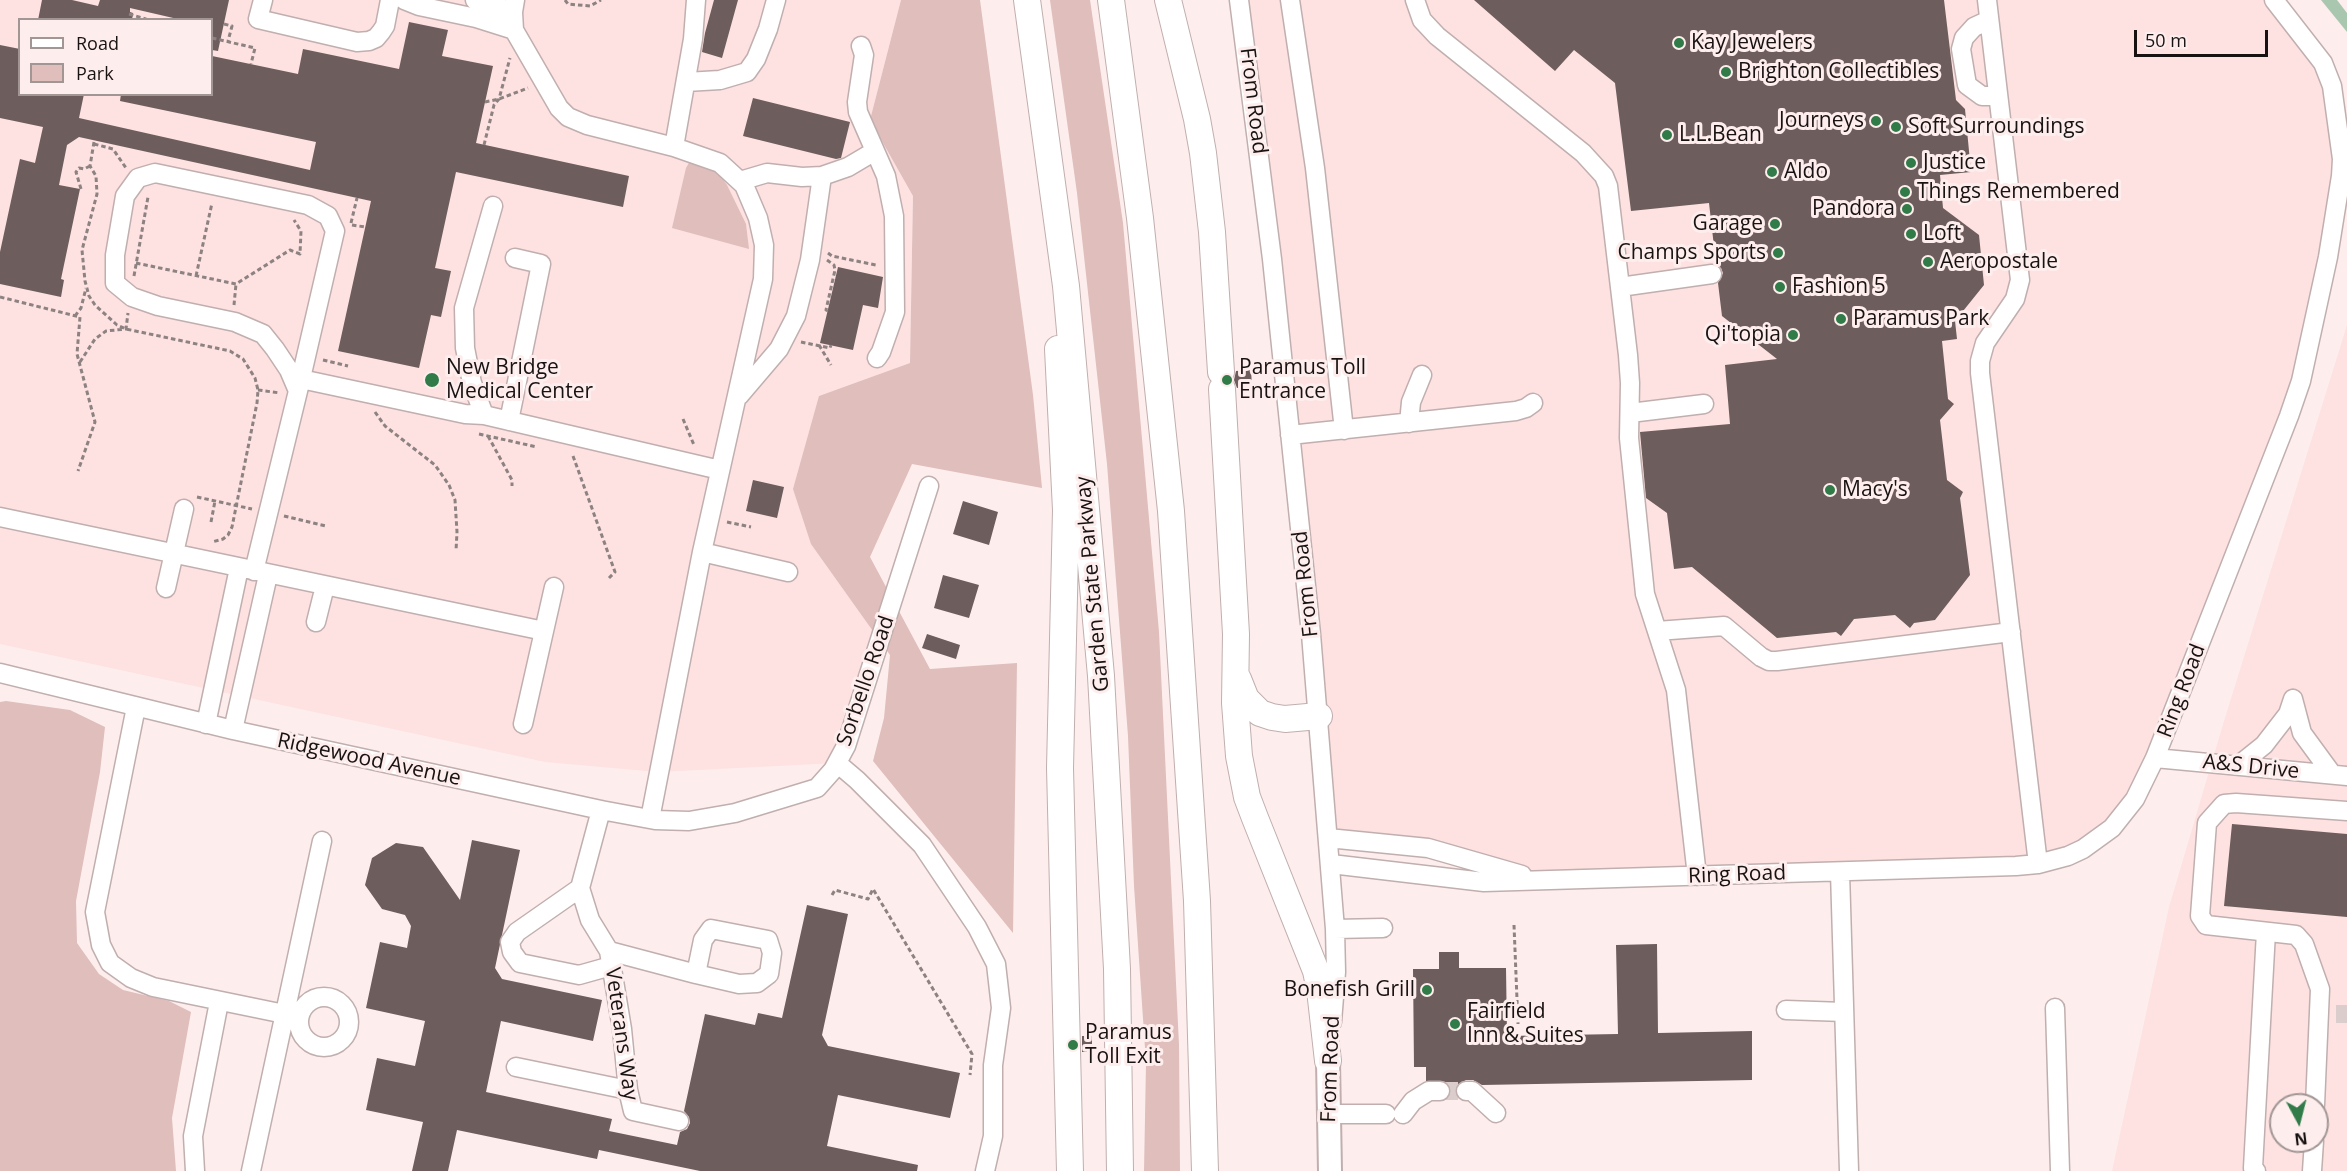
<!DOCTYPE html>
<style>
body{margin:0}
#map{position:relative;width:2347px;height:1171px;overflow:hidden;background:#fdeeed;font-family:"Open Sans",sans-serif}
canvas{display:block}
.legend{position:absolute;left:18px;top:18px;width:195px;height:78px;box-sizing:border-box;background:#fdeeed;border:2px solid #a29695;margin:0;padding:8px 10px;list-style:none;font-size:18px;color:#191212}
.legend li{display:flex;align-items:center;gap:12px;height:30px}
.legend b{width:30px;border:2px solid #a29695}
.north{position:absolute;left:2269px;top:1093px;width:60px;height:60px;box-sizing:border-box;background:#fdeeed;border:2px solid #a29695;border-radius:50%;rotate:173deg;font-size:16px;font-weight:700;line-height:24px;text-align:center;color:#191212}
.north::after{content:'';display:block;margin:auto;width:21px;height:27px;background:#317b49;clip-path:polygon(50% 0,100% 100%,50% 72%,0 100%)}
.scale{position:absolute;left:2134px;top:30px;width:134px;height:27px;box-sizing:border-box;border:3px solid #191212;border-top:0;padding-left:8px;font-size:18px;line-height:21px;white-space:nowrap;color:#191212;-webkit-text-stroke:4px #fdeeed;paint-order:stroke}
</style>
<div id="map">
<canvas width="2347" height="1171"></canvas>
<ul class="legend">
<li><b style="height:8px;background:#fff"></b>Road</li>
<li><b style="height:16px;background:#dfbebc"></b>Park</li>
</ul>
<div class="north">N</div>
<div class="scale">50 m</div>
</div>
<script>
const ctx = document.querySelector('canvas').getContext('2d');
ctx.lineJoin = 'round';
function fill(path, color) {
  ctx.fillStyle = color;
  ctx.fill(path, 'evenodd');
}
function shape(rows) {
  const path = new Path2D();
  for (const r of rows) {
    if (r.length === 3) {
      path.moveTo(r[0] + r[2], r[1]);
      path.arc(r[0], r[1], r[2], 0, 2 * Math.PI);
      continue;
    }
    path.moveTo(r[0], r[1]);
    for (let i = 2; i < r.length; i += 2) path.lineTo(r[i], r[i + 1]);
  }
  return path;
}
function stroke(path, color, width, dash) {
  ctx.strokeStyle = color;
  ctx.lineWidth = width;
  ctx.lineCap = dash ? 'butt' : 'round';
  ctx.setLineDash(dash || []);
  ctx.stroke(path);
}
function label(font, color, halo, rows, align = 'center') {
  ctx.font = font + ' "Open Sans",sans-serif';
  ctx.lineWidth = 6;
  ctx.setLineDash([]);
  ctx.textBaseline = 'middle';
  ctx.strokeStyle = halo;
  ctx.fillStyle = color;
  for (const [text, x, y, turn = 0] of rows) {
    ctx.save();
    ctx.translate(x, y);
    ctx.rotate((+turn || 0) * Math.PI / 180);
    ctx.textAlign = isNaN(turn) ? turn : align;
    if (halo) ctx.strokeText(text, 0, 0);
    ctx.fillText(text, 0, 0);
    ctx.restore();
  }
}
fill(shape([
 [0,0,901,0,870,120,913,196,910,363,819,396,881,640,837,763,658,772,545,762,0,644],
 [20,20,212,20,212,94,20,94],
 [1239,0,2274,0,2314,53,2342,159,2301,381,2135,799,2068,856,1541,880,1489,867,1328,838],
 [2347,325,2347,1171,2112,1171,2169,907,2224,721],
 [2281,1105,2317,1105,2317,1141,2281,1141]
]), '#fde2e1');
fill(shape([
 [901,0,980,0,1033,395,1042,488,912,464,870,557,930,669,1017,663,1013,933,873,761,884,718,890,655,811,544,793,489,819,396,910,363,913,196,870,120],
 [1050,0,1090,0,1123,223,1159,632,1179,1045,1180,1171,1144,1171,1146,1063,1134,886,1128,736,1107,464,1077,193],
 [690,161,706,165,719,174,727,185,746,224,749,249,672,228,686,168],
 [6,701,70,710,105,727,100,772,76,901,77,943,99,974,123,990,169,1001,191,1012,172,1118,176,1171,0,1171,0,702]
]), '#dfbebc');
fill(shape([
 [2321,0,2337,0,2347,13,2347,32]
]), '#a9c7af');
fill(shape([
 [42,0,72,0,98,6,100,0,229,0,218,51,212,50,212,20,182,20,130,8,130,12,133,13,132,20,38,20],
 [714,0,738,0,722,58,702,52,705,33],
 [1474,0,1944,0,1956,100,1965,109,1971,172,1940,175,1943,208,1979,235,1984,285,1955,321,1957,339,1942,341,1948,399,1954,404,1940,420,1947,480,1963,492,1960,498,1970,575,1935,620,1914,623,1910,628,1895,615,1854,619,1841,636,1836,632,1777,638,1692,567,1674,569,1667,513,1646,498,1640,432,1730,424,1725,365,1777,359,1722,316,1718,283,1723,273,1721,268,1716,264,1709,203,1631,211,1615,83,1574,50,1555,71],
 [409,22,448,30,442,56,493,66,476,143,629,176,623,207,456,172,435,268,451,271,441,317,431,315,419,368,338,351,371,201,79,137,67,145,59,185,80,189,61,279,64,280,61,297,0,284,0,252,20,159,35,163,43,127,0,118,0,45,20,49,20,94,84,94,79,118,310,170,316,142,120,101,121,94,212,94,212,56,298,74,303,49,399,69],
 [753,98,850,122,841,158,836,159,743,136],
 [838,267,883,277,878,308,863,305,853,350,820,343],
 [1251,370,1252,386,1237,388,1234,380,1236,371],
 [753,480,784,487,777,518,746,511],
 [963,501,998,512,989,545,953,534],
 [943,575,979,585,969,618,934,608],
 [927,634,960,645,956,659,922,648],
 [2232,824,2347,834,2347,917,2224,906],
 [472,840,520,850,495,968,502,979,602,1000,593,1041,501,1021,486,1092,612,1119,609,1131,677,1145,680,1132,687,1129,690,1123,689,1117,684,1111,705,1014,755,1025,758,1013,782,1018,807,905,848,914,822,1035,828,1046,960,1073,950,1118,838,1095,827,1146,918,1165,917,1171,700,1171,599,1150,597,1159,457,1130,448,1171,412,1171,423,1122,366,1110,377,1058,415,1066,425,1021,366,1008,380,942,407,948,411,926,405,915,382,909,365,885,372,858,396,843,423,847,460,900],
 [1657,944,1658,1033,1752,1031,1752,1080,1482,1085,1473,1080,1466,1080,1456,1086,1455,1092,1458,1098,1448,1098,1451,1090,1446,1082,1426,1081,1426,1067,1414,1067,1413,969,1439,969,1439,952,1459,952,1459,968,1506,968,1507,1036,1618,1034,1616,945],
 [1082,1036,1092,1036,1092,1052,1082,1052]
]), '#6d5d5c');
stroke(shape([
 [2336,1014,2347,1014],
 [1440,1091,1466,1091]
]), '#dbcdcc', 18, [18, 9]);
const minor = shape([
 [263,0,258,19,357,42,369,41,376,38,381,32,385,26,390,0],
 [404,0,419,6,476,18,514,30],
 [475,0,513,12],
 [515,0,513,12,514,30,559,108,568,117,587,125,674,147,720,163,744,185,758,218,764,245,763,279,702,552,650,819],
 [1239,0,1272,259,1311,634,1335,929,1336,972,1332,1022],
 [1290,0,1315,168,1344,430],
 [1415,0,1422,20,1437,36,1583,153,1604,176,1608,186,1628,355,1630,383,1629,438,1645,594,1676,690,1697,876],
 [1987,0,2020,280,2015,299,1985,343,1980,361,1980,373,2038,864],
 [1989,20,1974,27,1964,38,1961,49,1967,85,1982,96,1998,96],
 [861,46,864,55,857,102,858,112,886,176,894,216,895,312,881,352,877,358],
 [686,82,720,80,747,72,756,59,768,29,776,0],
 [674,147,693,39,696,0],
 [740,181,767,173,802,177,822,176,848,167,875,151],
 [493,206,464,308,465,348,472,383,484,415,720,470],
 [1620,287,1712,274],
 [301,379,465,414,484,415],
 [739,396,779,349,796,316,810,260,822,176],
 [1630,413,1704,404],
 [509,421,541,264,515,258],
 [1409,423,1411,402,1422,375],
 [1290,435,1516,411,1526,408,1533,403],
 [0,517,544,631],
 [702,552,788,572],
 [254,571,298,391,335,231,328,216,308,205,155,173,138,178,125,196,115,255,115,283,132,297,158,306,235,322,263,334,275,349,289,370,298,391],
 [166,588,184,509],
 [316,622,325,586],
 [1657,631,1724,626,1761,657,1769,661,1777,661,2011,632],
 [0,673,233,730,601,810,655,820,689,821,735,813,817,788,833,770,846,746,929,486],
 [2293,699,2302,733,2332,774],
 [136,707,95,912,101,945,110,963,131,978,153,987,299,1017],
 [206,724,239,568],
 [523,724,554,587],
 [233,730,268,575],
 [2155,758,2347,776],
 [837,763,857,780,922,845,977,927,996,964,1001,1008,993,1065,993,1136,985,1171],
 [2239,765,2264,745,2288,714,2293,699],
 [601,810,580,888,590,920,609,951,622,1029,628,1090,633,1111,679,1121],
 [1328,838,1428,848,1522,875],
 [1331,864,1484,882,2016,866,2038,864,2068,856,2083,849,2112,828,2135,799,2155,758,2289,416,2301,381,2328,257,2341,176,2342,159,2332,86,2323,63,2274,0],
 [1840,872,1849,1171],
 [580,888,517,932,510,942,512,952,520,963,579,975,611,966],
 [1335,929,1383,928],
 [609,951,696,974,739,984,757,983,769,974,772,953,768,940,711,929,703,940,696,974],
 [324,1022,25],
 [2055,1008,2060,1171],
 [1786,1010,1844,1012],
 [516,1067,628,1090],
 [1466,1091,1472,1091,1496,1113],
 [2315,1105,2320,989,2304,944,2296,935,2206,925,2200,916,2207,823,2224,804,2236,803,2347,811],
 [1328,1114,1386,1114],
 [1403,1114,1413,1101,1429,1091,1440,1091],
 [195,1171,193,1136,219,1002],
 [251,1171,322,841],
 [2256,1171,2253,1168,2266,932],
 [2312,1171,2314,1141]
]);
const major = shape([
 [1328,1061,1330,1171]
]);
const highway = shape([
 [1027,0,1066,286,1101,676,1117,969,1120,1171],
 [1111,0,1140,218,1171,511,1197,901,1205,1171],
 [1168,0,1197,119,1203,153,1212,232,1221,372],
 [1058,349,1066,510,1060,768,1070,1171],
 [1222,389,1236,634,1235,703,1239,756,1247,797,1255,818,1316,971,1320,990,1328,1061],
 [1238,679,1246,699,1260,713,1272,717,1285,719,1319,716]
]);
stroke(minor, '#c0afae', 21);
stroke(major, '#c0afae', 26);
stroke(highway, '#c0afae', 28);
stroke(shape([
 [565,0,568,4,590,6,601,0],
 [129,14,149,20],
 [224,24,232,26,228,41],
 [212,38,255,48,251,64],
 [485,102,499,99,528,88],
 [94,142,90,166,96,176,97,194,82,250,85,281,89,296,95,305,117,325,126,329,230,351,243,359,255,378,258,390,257,403,232,527,228,535,223,539,212,542],
 [94,144,113,149,126,168],
 [484,145,494,105,499,99,510,58],
 [81,189,76,172,79,168,84,169,90,166],
 [351,223,357,198],
 [352,225,365,227],
 [828,253,832,256,876,265],
 [827,260,834,265,835,270,826,310,828,311],
 [136,263,236,284,290,250,300,254,301,231,294,220],
 [134,276,148,197],
 [196,276,212,203],
 [0,297,80,317,77,354,95,422,78,471],
 [234,305,236,284],
 [75,316,81,308,86,288],
 [801,342,830,348,831,345],
 [819,345,831,365],
 [323,360,348,366],
 [80,362,95,339,106,331,126,329,128,313],
 [258,390,280,393],
 [375,412,385,426,435,465,449,485,455,500,457,532,456,551],
 [683,419,694,445],
 [479,434,537,447],
 [488,436,512,480,512,486],
 [573,456,615,572,609,578],
 [197,497,252,509],
 [284,516,326,526],
 [211,522,215,501],
 [727,522,751,527],
 [832,895,835,890,868,899,873,889,972,1054,970,1075],
 [1514,925,1518,1024]
]), '#8d8281', 3, [4.5, 3]);
stroke(minor, '#fff', 18);
stroke(major, '#fff', 22);
stroke(highway, '#fff', 26);
for (const [x, y, r, color] of [
 [1679,43,6,"#317b49"],
 [1726,72,6,"#317b49"],
 [1876,121,6,"#317b49"],
 [1896,127,6,"#317b49"],
 [1667,135,6,"#317b49"],
 [1911,163,6,"#317b49"],
 [1772,172,6,"#317b49"],
 [1905,192,6,"#317b49"],
 [1907,209,6,"#317b49"],
 [1775,224,6,"#317b49"],
 [1911,234,6,"#317b49"],
 [1778,253,6,"#317b49"],
 [1928,262,6,"#317b49"],
 [1780,287,6,"#317b49"],
 [1841,319,6,"#317b49"],
 [1793,335,6,"#317b49"],
 [432,380,8,"#317b49"],
 [1227,380,6,"#317b49"],
 [1830,490,6,"#317b49"],
 [1427,990,6,"#317b49"],
 [1455,1024,6,"#317b49"],
 [1073,1045,6,"#317b49"]
]) {
  const dot = new Path2D();
  dot.arc(x, y, r, 0, 2 * Math.PI);
  ctx.fillStyle = color;
  ctx.fill(dot);
  stroke(dot, '#fdeeed', 2);
}
label('21px', '#191212', '#fdeeed', [
 ["Kay Jewelers",1691,43],
 ["Brighton Collectibles",1738,72],
 ["Journeys",1864,121,"right"],
 ["Soft Surroundings",1908,127],
 ["L.L.Bean",1679,135],
 ["Justice",1923,163],
 ["Aldo",1784,172],
 ["Things Remembered",1917,192],
 ["Pandora",1895,209,"right"],
 ["Garage",1763,224,"right"],
 ["Loft",1923,234],
 ["Champs Sports",1766,253,"right"],
 ["Aeropostale",1940,262],
 ["Fashion 5",1792,287],
 ["Paramus Park",1853,319],
 ["Qi'topia",1781,335,"right"],
 ["New Bridge",446,368],
 ["Medical Center",446,392],
 ["Paramus Toll",1239,368],
 ["Entrance",1239,392],
 ["Macy's",1842,490],
 ["Bonefish Grill",1415,990,"right"],
 ["Fairfield",1467,1012],
 ["Inn & Suites",1467,1036],
 ["Paramus",1085,1033],
 ["Toll Exit",1085,1057]
], 'left');
label('21px', '#191212', '#fdeeed', [
 ["From Road",1253,101,83],
 ["Garden State Parkway",1093,584,-95],
 ["From Road",1306,584,-96],
 ["Sorbello Road",866,681,-71],
 ["Ring Road",2182,691,-69],
 ["Ridgewood Avenue",369,760,12],
 ["A&S Drive",2251,767,6],
 ["Ring Road",1737,875,-2],
 ["Veterans Way",621,1034,82],
 ["From Road",1331,1069,-88]
]);
</script>
